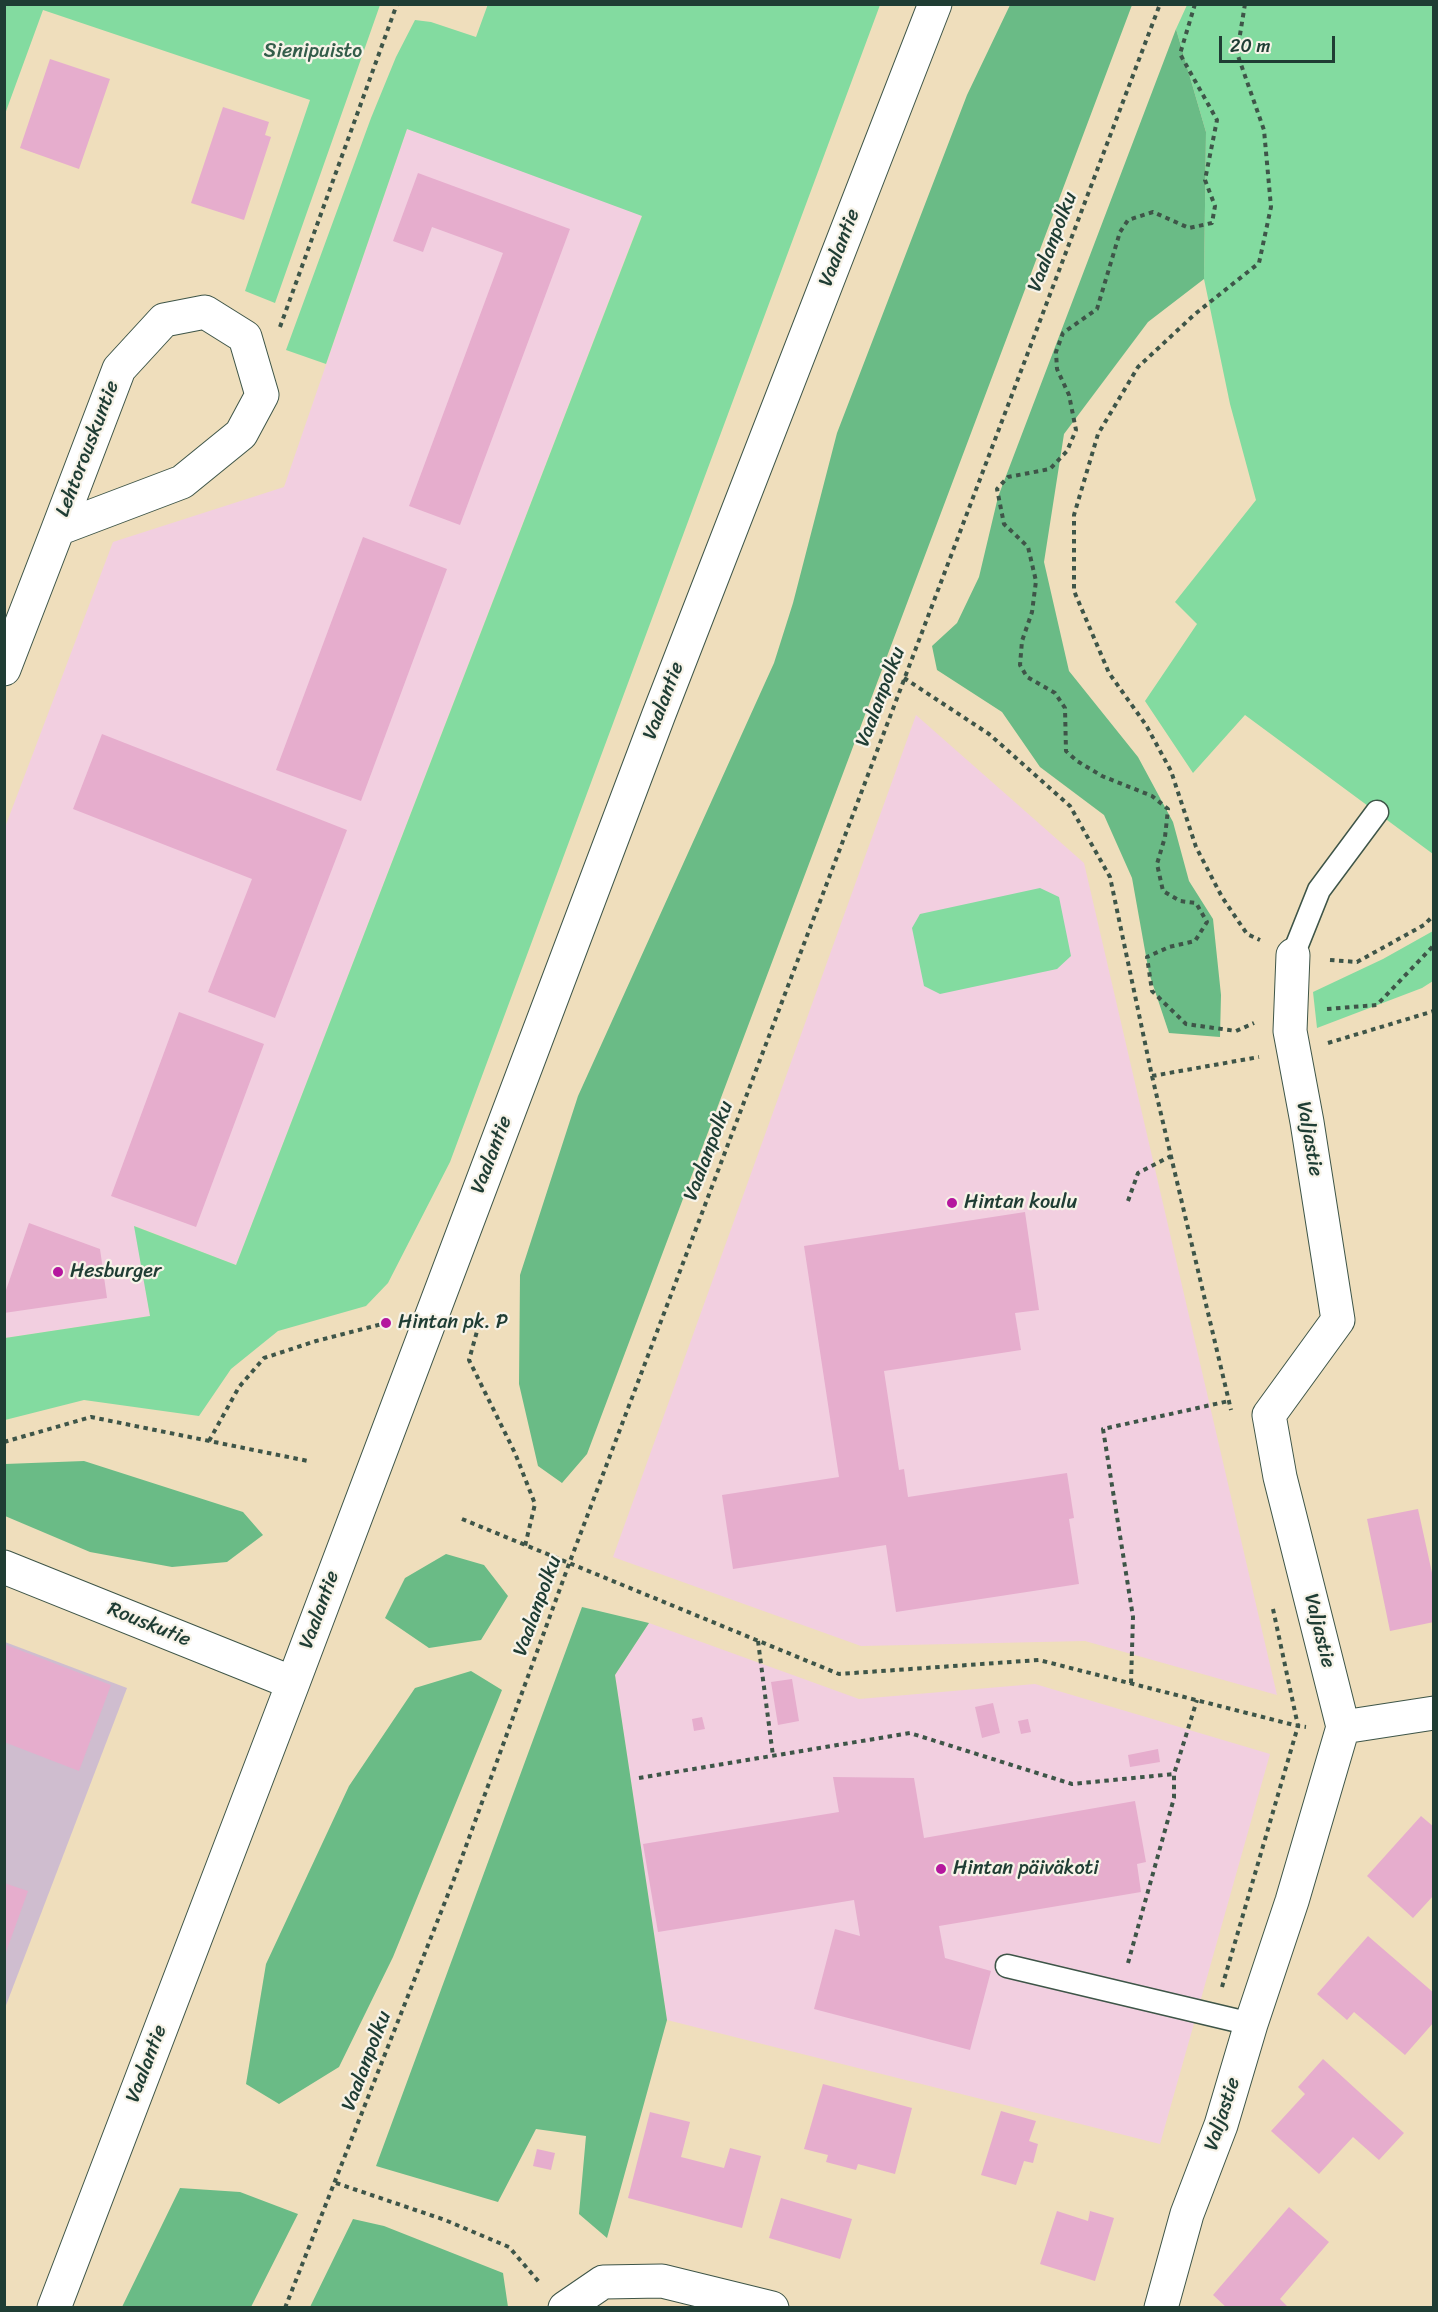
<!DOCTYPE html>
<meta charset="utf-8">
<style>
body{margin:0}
#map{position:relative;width:1438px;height:2312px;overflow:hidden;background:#efdebc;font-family:Sriracha,sans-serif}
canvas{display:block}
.frame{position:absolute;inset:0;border:6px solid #1f3d34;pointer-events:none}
.scale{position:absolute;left:1219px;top:36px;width:116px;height:27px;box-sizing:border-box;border:3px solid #1f3d34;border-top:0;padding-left:8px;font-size:18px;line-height:21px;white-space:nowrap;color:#1f3d34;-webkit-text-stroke:4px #f7f3e8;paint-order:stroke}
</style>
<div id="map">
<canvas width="1438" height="2312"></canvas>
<div class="frame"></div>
<div class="scale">20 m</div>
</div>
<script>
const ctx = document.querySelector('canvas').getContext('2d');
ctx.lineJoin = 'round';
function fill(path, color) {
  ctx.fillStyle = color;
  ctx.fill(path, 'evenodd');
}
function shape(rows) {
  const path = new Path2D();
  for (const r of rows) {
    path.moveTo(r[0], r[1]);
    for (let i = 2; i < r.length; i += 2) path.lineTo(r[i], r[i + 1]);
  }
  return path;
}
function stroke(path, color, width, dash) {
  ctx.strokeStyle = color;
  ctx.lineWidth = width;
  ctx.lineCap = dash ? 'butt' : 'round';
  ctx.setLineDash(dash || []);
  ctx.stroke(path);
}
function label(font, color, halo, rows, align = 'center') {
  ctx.font = font + ' Sriracha,sans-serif';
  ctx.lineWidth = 4.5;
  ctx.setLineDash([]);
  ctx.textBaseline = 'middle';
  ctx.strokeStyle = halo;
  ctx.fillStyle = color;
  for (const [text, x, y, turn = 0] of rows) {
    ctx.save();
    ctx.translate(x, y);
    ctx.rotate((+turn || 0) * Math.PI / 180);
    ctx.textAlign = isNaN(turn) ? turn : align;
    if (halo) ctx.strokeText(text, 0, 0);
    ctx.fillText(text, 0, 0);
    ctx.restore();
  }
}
fill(shape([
 [407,129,642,215,236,1265,135,1226,150,1316,5,1338,4,830,113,542,284,487],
 [916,715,1084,863,1277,1695,1085,1641,861,1646,613,1557],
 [649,1623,859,1699,1035,1684,1270,1754,1160,2144,667,2020,615,1675]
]), '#f2cfe0');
fill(shape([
 [5,1642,127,1688,5,2008]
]), '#cfbdcf');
fill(shape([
 [5,4,380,5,275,303,245,291,310,100,43,10,5,114],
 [488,4,880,5,450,1162,388,1283,366,1306,278,1331,231,1369,199,1416,84,1400,5,1420,5,1338,150,1316,134,1226,236,1265,642,216,407,129,326,364,286,350,371,118,396,57,415,20,431,22,476,37],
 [1187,5,1433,5,1433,854,1245,715,1193,773,1145,701,1197,624,1175,602,1256,500,1230,404,1204,279,1206,132,1176,29],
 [1040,888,1059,897,1071,956,1057,969,940,994,924,986,912,928,920,914],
 [1433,931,1433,981,1422,988,1317,1028,1313,992,1383,959]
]), '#83dba0');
fill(shape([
 [1010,5,1132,5,587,1454,562,1483,538,1466,519,1384,520,1275,578,1096,774,663,793,603,837,433,967,95],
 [1176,29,1206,132,1204,279,1148,322,1064,434,1044,562,1069,671,1138,757,1173,822,1189,881,1213,919,1221,995,1220,1037,1169,1033,1149,973,1132,878,1104,815,1040,767,1002,712,937,670,932,646,957,623,979,577,998,497],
 [84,1461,243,1512,263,1535,227,1562,172,1567,90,1552,5,1516,5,1464],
 [446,1554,484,1565,508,1596,481,1640,429,1648,385,1618,405,1578],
 [582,1607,649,1623,615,1675,667,2020,607,2238,579,2214,586,2136,536,2129,498,2202,376,2166],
 [471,1671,502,1690,393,1957,339,2067,279,2104,246,2084,266,1964,349,1786,415,1688],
 [180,2188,240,2192,298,2214,251,2307,122,2307],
 [353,2219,384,2226,503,2273,508,2307,310,2307]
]), '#6abb86');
fill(shape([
 [50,59,110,79,79,169,20,148],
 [223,107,269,122,265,135,271,137,244,220,191,203],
 [418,173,570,229,460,525,409,506,503,253,432,227,423,252,393,241],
 [363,537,447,569,361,801,276,770],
 [102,734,347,830,275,1018,208,992,252,879,73,809],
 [179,1012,264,1044,196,1227,111,1196],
 [1025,1212,1039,1310,1015,1313,1021,1350,884,1371,899,1470,904,1469,908,1497,1067,1473,1074,1518,1069,1519,1079,1584,896,1612,886,1545,733,1569,722,1495,839,1477,804,1246],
 [29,1223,100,1249,107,1298,4,1313,4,1296],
 [1418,1509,1434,1582,1434,1622,1390,1631,1367,1519],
 [4,1644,111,1685,79,1771,4,1742],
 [792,1679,799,1721,778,1725,771,1682],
 [993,1703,1000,1733,982,1738,975,1707],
 [702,1717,705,1729,694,1731,692,1719],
 [1028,1719,1031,1732,1021,1734,1018,1721],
 [1158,1749,1160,1762,1130,1767,1128,1755],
 [833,1777,914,1778,924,1838,1135,1801,1146,1862,1137,1864,1141,1892,939,1926,945,1958,991,1971,970,2050,814,2009,835,1929,860,1936,854,1900,658,1932,643,1844,839,1812],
 [1421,1816,1434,1827,1434,1895,1413,1918,1367,1876],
 [4,1883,28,1891,5,1955,4,1955],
 [1368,1936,1434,1993,1434,2022,1405,2055,1354,2012,1347,2020,1317,1994],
 [1323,2059,1404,2133,1379,2160,1353,2137,1319,2174,1271,2131,1305,2094,1298,2087],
 [823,2084,912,2108,895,2174,858,2164,856,2170,826,2162,828,2155,804,2149],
 [1001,2111,1036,2121,1029,2141,1038,2144,1033,2163,1024,2161,1016,2185,981,2175],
 [650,2112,690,2122,681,2157,724,2168,730,2148,761,2156,742,2228,628,2198],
 [537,2149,555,2153,551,2170,533,2166],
 [781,2198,852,2219,840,2259,769,2238],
 [1289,2207,1329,2242,1280,2299,1289,2308,1227,2308,1213,2295],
 [1057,2211,1088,2221,1090,2211,1114,2218,1095,2281,1040,2264]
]), '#e6adcd');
const service = shape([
 [1293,955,1319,890,1377,812],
 [1007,1966,1251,2024]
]);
const minor = shape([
 [4,669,58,529,119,369,164,320,205,312,245,337,262,395,241,434,182,482,58,529],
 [1343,1727,1434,1713],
 [565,2308,603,2282,662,2281,772,2308],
 [1161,2308,1187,2214,1221,2125,1251,2024,1292,1901,1343,1727,1280,1477,1269,1415,1338,1320,1307,1122,1290,1031,1293,955]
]);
const tertiary = shape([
 [4,1567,293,1683],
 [54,2308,293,1683,659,714,935,4]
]);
stroke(service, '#3e5548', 25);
stroke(minor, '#3e5548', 35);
stroke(tertiary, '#3e5548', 35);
stroke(shape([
 [1195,4,1180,54,1217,120,1205,180,1215,206,1212,223,1189,228,1153,212,1128,220,1120,232,1097,309,1063,333,1056,352,1057,369,1069,395,1076,430,1067,451,1050,469,1008,477,997,489,1004,524,1028,547,1036,581,1032,612,1022,641,1020,665,1027,677,1055,693,1065,708,1066,751,1077,761,1102,776,1152,796,1168,809,1165,837,1157,864,1163,891,1180,901,1196,903,1207,922,1195,941,1169,947,1147,957,1152,991,1186,1024,1236,1031,1254,1023],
 [1245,4,1237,53,1264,130,1271,207,1259,263,1195,314,1138,367,1098,434,1074,515,1074,591,1109,673,1146,725,1171,771,1196,847,1222,897,1247,934,1260,940],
 [280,327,397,4],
 [904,678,989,734,1070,806,1110,877,1152,1076,1231,1410],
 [1330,960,1357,962,1424,925,1434,915],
 [1327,1009,1377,1005,1434,945],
 [1328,1043,1434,1011],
 [1152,1076,1259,1057],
 [1128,1201,1138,1173,1171,1156],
 [479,1324,469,1360,515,1453,535,1504,525,1546],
 [209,1441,239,1387,264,1358,316,1341,386,1323],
 [4,1442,91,1417,308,1461],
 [462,1519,839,1674,1039,1660,1298,1726,1306,1727],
 [758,1641,773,1756],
 [1131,1683,1133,1617,1103,1429,1229,1401],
 [639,1778,910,1733,1072,1784,1174,1774],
 [1128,1963,1174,1798,1174,1774,1197,1700],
 [1222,1987,1298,1726,1273,1609],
 [336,2183,445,2220,509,2247,539,2282],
 [285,2308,454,1879,569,1564,1160,4]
]), '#3e5548', 4, [4.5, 4.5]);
stroke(service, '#fff', 22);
stroke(minor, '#fff', 33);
stroke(tertiary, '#fff', 33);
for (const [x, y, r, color] of [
 [952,1203,6,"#b5179e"],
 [58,1272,6,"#b5179e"],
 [386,1323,6,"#b5179e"],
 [941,1869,6,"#b5179e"]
]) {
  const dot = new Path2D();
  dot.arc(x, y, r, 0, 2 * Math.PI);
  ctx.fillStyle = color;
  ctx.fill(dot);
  stroke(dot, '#f7f3e8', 2);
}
label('20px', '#335d4a', '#f7f3e8', [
 ["Sienipuisto",313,52]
]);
label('20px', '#1f3d34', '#f7f3e8', [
 ["Vaalanpolku",1053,242,-69],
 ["Vaalantie",840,248,-69],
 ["Lehtorouskuntie",88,449,-69],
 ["Vaalanpolku",881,697,-69],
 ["Vaalantie",664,701,-69],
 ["Valjastie",1309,1139,80],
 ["Vaalanpolku",709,1151,-69],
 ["Vaalantie",492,1155,-69],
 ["Vaalanpolku",538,1606,-70],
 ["Vaalantie",320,1610,-70],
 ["Rouskutie",149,1625,22],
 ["Valjastie",1319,1631,76],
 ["Vaalanpolku",367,2061,-69],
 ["Vaalantie",147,2064,-69],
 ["Valjastie",1223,2114,-72]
]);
label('20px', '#1f3d34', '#f7f3e8', [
 ["Hintan koulu",964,1203],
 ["Hesburger",70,1272],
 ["Hintan pk. P",398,1323],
 ["Hintan päiväkoti",953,1869]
], 'left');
</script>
